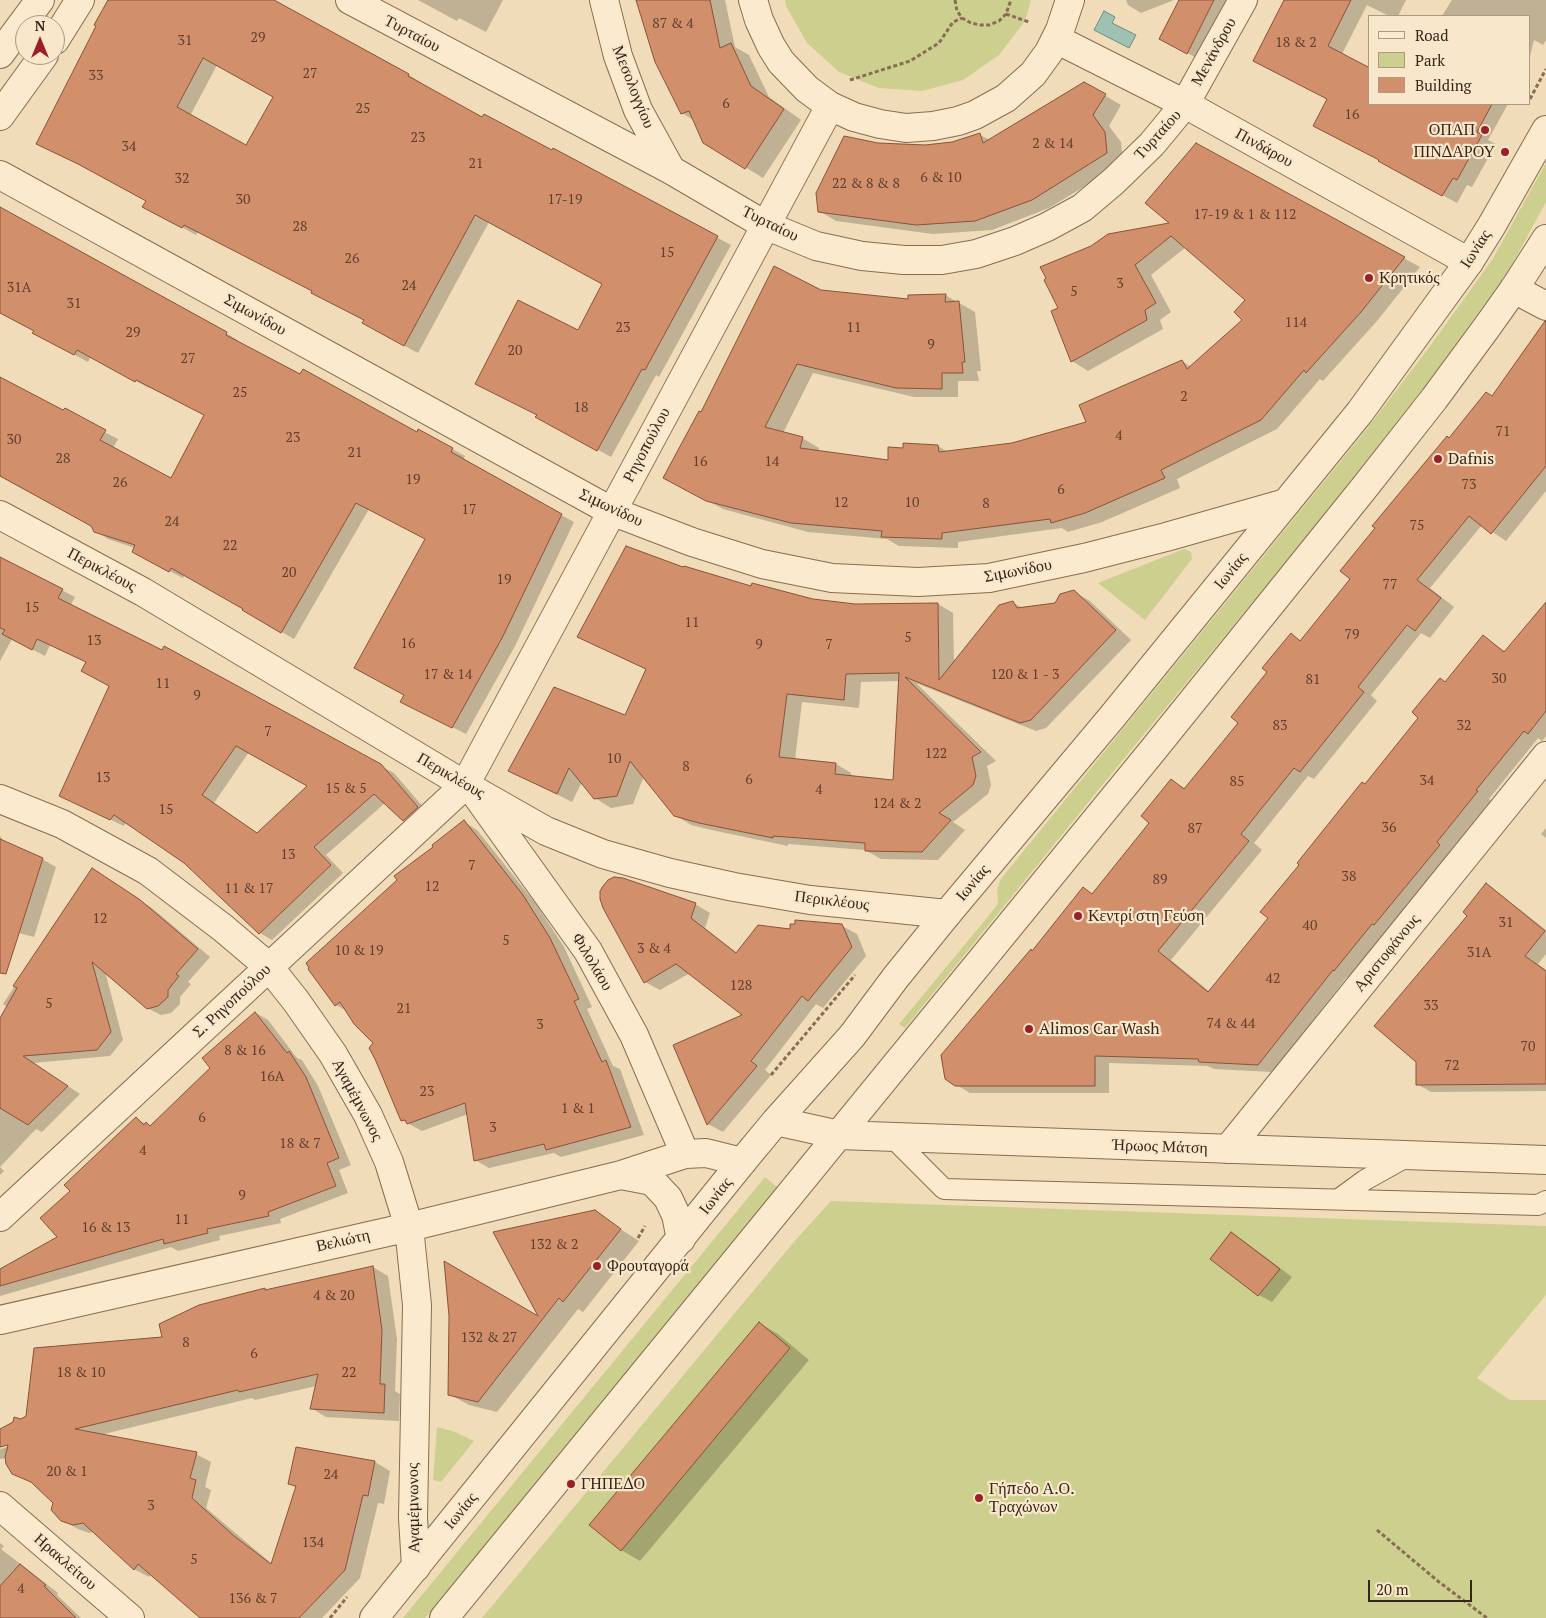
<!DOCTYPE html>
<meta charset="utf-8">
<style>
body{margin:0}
#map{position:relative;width:1546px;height:1618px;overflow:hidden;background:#f1dcb9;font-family:"PT Serif",serif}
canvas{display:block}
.legend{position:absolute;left:1368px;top:15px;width:162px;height:90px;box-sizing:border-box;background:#f8e7ca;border:1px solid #aa9983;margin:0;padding:6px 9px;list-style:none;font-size:15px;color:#362519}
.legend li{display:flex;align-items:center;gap:10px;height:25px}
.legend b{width:25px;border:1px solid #aa9983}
.north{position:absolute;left:15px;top:15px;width:50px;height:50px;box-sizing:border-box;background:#f8e7ca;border:1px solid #aa9983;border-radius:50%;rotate:0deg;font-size:14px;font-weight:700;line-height:20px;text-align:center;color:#362519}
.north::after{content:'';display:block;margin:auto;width:18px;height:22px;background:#9c1f28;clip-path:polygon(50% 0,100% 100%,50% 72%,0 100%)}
.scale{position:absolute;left:1368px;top:1580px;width:104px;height:22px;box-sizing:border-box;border:2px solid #362519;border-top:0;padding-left:6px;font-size:15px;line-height:18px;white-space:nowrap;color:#362519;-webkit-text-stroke:4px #f8e7ca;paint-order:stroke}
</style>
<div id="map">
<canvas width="1546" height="1618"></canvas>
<ul class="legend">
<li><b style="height:6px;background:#fbeacd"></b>Road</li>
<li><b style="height:14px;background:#cccf8d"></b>Park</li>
<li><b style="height:14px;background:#d28f6c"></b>Building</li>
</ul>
<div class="north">N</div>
<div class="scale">20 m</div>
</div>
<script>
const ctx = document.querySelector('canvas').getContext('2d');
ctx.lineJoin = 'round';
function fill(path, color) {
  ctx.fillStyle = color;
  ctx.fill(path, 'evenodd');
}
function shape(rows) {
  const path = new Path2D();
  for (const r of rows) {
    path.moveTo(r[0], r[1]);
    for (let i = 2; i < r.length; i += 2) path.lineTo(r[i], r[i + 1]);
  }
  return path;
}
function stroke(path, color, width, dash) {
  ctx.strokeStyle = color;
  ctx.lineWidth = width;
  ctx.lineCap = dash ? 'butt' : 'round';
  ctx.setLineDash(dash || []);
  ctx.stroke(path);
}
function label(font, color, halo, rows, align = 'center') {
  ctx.font = font + ' "PT Serif",serif';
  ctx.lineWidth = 4.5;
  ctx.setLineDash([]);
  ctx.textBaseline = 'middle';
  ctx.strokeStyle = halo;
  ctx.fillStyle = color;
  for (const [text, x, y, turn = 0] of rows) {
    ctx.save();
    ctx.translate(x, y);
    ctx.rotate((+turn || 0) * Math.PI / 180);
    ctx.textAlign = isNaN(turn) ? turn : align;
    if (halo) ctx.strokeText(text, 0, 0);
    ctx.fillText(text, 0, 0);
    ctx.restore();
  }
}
fill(shape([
 [785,0,1031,0,1025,21,999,55,963,80,922,91,879,88,839,72,807,43,786,6],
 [1546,163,1546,202,1509,270,1428,382,1307,536,1117,767,905,1028,899,1024,991,913,998,903,997,891,1000,880,1366,430,1428,349,1492,260],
 [1184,549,1191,552,1192,559,1145,620,1098,583],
 [765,1177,778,1188,425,1618,403,1618],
 [831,1201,1546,1226,1546,1295,1477,1378,1510,1400,1546,1400,1546,1618,482,1618,793,1243],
 [437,1427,455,1432,474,1441,441,1482,433,1480]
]), '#cccf8d');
const water = shape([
 [1104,11,1115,17,1112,23,1136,35,1129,48,1094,30,1104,11]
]);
fill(water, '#9fc1b4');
stroke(water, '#668e82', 1);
fill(shape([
 [109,0,271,0,409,75,422,83,421,85,482,119,552,152,553,150,731,245,659,377,656,375,611,457,551,424,579,332,604,284,489,222,418,353,377,331,365,321,312,293,313,291,198,231,196,235,158,214,147,200,93,171,37,143],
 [217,65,274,97,247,147,190,116],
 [418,0,503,0,486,32,459,18,457,21],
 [639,0,725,0,735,47,749,55,769,97,801,120,763,178,704,142,695,121,682,113],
 [1126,0,1174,0,1141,13,1128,5],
 [1181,0,1235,0,1200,60,1173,45],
 [1286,0,1406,0,1398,16,1389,16,1367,5,1342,54,1370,104,1508,104,1488,140,1496,144,1472,187,1467,185,1457,203,1394,169,1328,99],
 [1452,0,1546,0,1546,40,1543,45,1534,40,1530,56,1530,16,1442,16],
 [1084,83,1121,105,1109,126,1121,142,1123,163,1049,208,992,230,933,234,836,221,819,211,878,144,925,146,953,143,980,135,990,140],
 [1197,144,1420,267,1377,321,1323,381,1320,379,1277,429,1177,479,1180,488,1102,522,1068,532,1062,528,958,542,958,548,899,546,887,539,808,532,723,509,681,487,701,413,821,291,909,300,945,295,975,312,981,371,977,371,979,381,958,381,958,397,914,397,813,373,783,433,802,438,819,448,818,452,889,461,904,449,938,446,948,452,1012,445,1088,423,1182,361,1191,367,1244,320,1247,300,1186,247,1151,275,1171,312,1160,320,1163,329,1088,371,1072,361,1059,309,1172,224],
 [0,208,226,333,239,341,238,343,417,433,452,449,465,456,463,461,574,522,515,646,466,734,415,709,405,695,426,539,369,509,294,639,244,610,245,608,185,574,183,578,146,559,135,548,108,539,95,531,92,525,0,476,0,379,118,439,113,448,172,480,205,415,150,387,149,388,91,356,88,362,47,340,35,331,0,312],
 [1546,347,1546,491,1506,541,1482,525,1430,588,1454,607,1430,638,1421,633,1371,695,1377,701,1314,779,1308,776,1254,843,1262,850,1171,960,1210,992,1269,918,1366,785,1483,636,1506,652,1546,604,1546,736,1542,741,1538,738,1489,799,1491,800,1450,851,1453,853,1388,932,1387,931,1349,978,1347,977,1272,1072,1214,1069,1208,1066,1109,1063,1109,1093,970,1093,955,1084,1033,952,1083,888,1093,894,1151,822,1172,780,1186,789,1240,722,1291,635,1302,641,1352,579,1450,439],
 [0,558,75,597,70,606,394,773,430,815,417,827,404,820,385,803,326,855,343,873,272,940,260,933,185,862,126,822,124,826,73,802,110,686,87,662,50,645,45,656,12,639,0,661],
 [249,752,309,786,258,834,214,803],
 [684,569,752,587,813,600,855,605,938,604,953,613,954,663,1013,603,1023,608,1056,604,1074,592,1090,601,1131,640,1046,728,1036,731,916,683,996,761,987,766,991,785,988,794,953,822,965,830,938,860,881,859,865,850,788,844,788,846,716,831,691,825,675,815,644,776,633,804,611,808,595,798,582,782,572,802,509,770,625,717,647,670,578,636],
 [900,681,894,782,851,777,851,773,836,764,795,760,802,702,859,708,861,682],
 [464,822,477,830,536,904,564,947,592,1007,587,1009,613,1066,620,1069,644,1135,561,1157,554,1153,489,1168,475,1160,468,1114,422,1131,402,1120,375,1043,347,1011,336,1005,435,847],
 [1546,828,1546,838,1541,834],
 [0,836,4,842,42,859,56,867,34,937,0,928],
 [92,869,152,908,210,957,188,982,191,984,180,997,180,1004,171,1013,161,1015,147,1008,105,971,123,1040,110,1056,33,1063,80,1094,42,1132,36,1129,0,1167,0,1030,13,1010,3,1004],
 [1486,885,1499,893,1546,930,1546,954,1538,964,1546,970,1546,1091,1431,1092,1417,1084,1469,915],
 [695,904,710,913,705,928,737,953,791,930,842,926,857,934,866,956,823,1008,816,1004,765,1070,771,1075,723,1132,708,1124,675,1046,744,1016,690,973,660,990,645,982],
 [256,1013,268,1020,297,1058,302,1060,318,1086,351,1165,339,1170,348,1193,280,1219,281,1223,219,1236,220,1240,178,1251,171,1247,0,1296,0,1271,59,1238,71,1191,137,1119,151,1127,212,1069],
 [0,1167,4,1171,0,1175],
 [594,1212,639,1241,583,1312,578,1309,497,1412,469,1405,449,1394,451,1316,542,1319],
 [1231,1233,1244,1241,1292,1277,1272,1302,1259,1295],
 [373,1267,388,1276,397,1339,395,1391,400,1394,399,1421,326,1417,311,1408,316,1386,255,1400,252,1398,100,1435,196,1454,211,1462,205,1487,211,1490,206,1508,272,1564,297,1488,290,1484,297,1449,375,1462,390,1471,384,1504,378,1503,360,1578,322,1618,202,1618,152,1574,149,1577,134,1569,94,1532,89,1533,78,1529,62,1520,54,1502,37,1486,13,1473,7,1458,0,1459,0,1449,14,1445,14,1443,0,1446,0,1431,164,1338,264,1289,267,1291],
 [759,1323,778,1334,809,1360,640,1561,621,1550],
 [0,1543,4,1546,1,1549,58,1593,57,1595,81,1618,0,1618]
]), '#0003');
const building = shape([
 [108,0,274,0,409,74,408,76,482,117,484,114,552,150,553,148,718,236,645,370,642,369,597,451,535,417,537,415,475,384,518,300,578,330,602,284,475,215,404,346,362,323,364,320,311,293,312,291,184,225,182,228,142,207,146,201,78,164,36,144,96,26,94,25,108,0],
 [203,58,273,97,246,145,177,107,203,58],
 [636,0,710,0,720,48,731,43,751,86,784,109,745,169,703,143,689,111,681,114,655,62,636,0],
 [1179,0,1214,0,1187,54,1159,39,1179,0],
 [1284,0,1351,0,1328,46,1370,68,1370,104,1492,104,1477,132,1482,135,1457,180,1453,178,1442,196,1378,161,1379,160,1313,126,1327,99,1253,61,1284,0],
 [1084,82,1106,94,1093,115,1105,132,1107,153,1032,200,975,221,916,225,818,212,816,193,844,136,878,143,925,145,952,142,980,133,983,143,1084,82],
 [1196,143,1405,257,1361,312,1306,373,1304,370,1261,420,1161,470,1165,478,1085,513,1051,523,1050,519,942,533,942,539,881,537,882,531,791,523,706,501,663,478,699,411,701,412,774,266,821,290,908,299,908,295,946,294,945,302,959,301,965,362,962,362,963,373,942,373,942,389,896,388,797,364,765,427,803,437,800,448,888,460,888,447,903,448,903,443,938,445,939,452,1012,443,1086,422,1079,405,1182,360,1187,369,1242,320,1234,312,1245,300,1171,236,1135,265,1156,303,1145,310,1147,320,1071,362,1051,311,1058,308,1044,280,1046,278,1040,267,1091,246,1108,234,1169,223,1145,203,1196,143],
 [0,207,227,332,226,335,300,374,303,369,417,432,418,429,453,448,451,452,562,514,502,638,452,728,400,702,404,695,354,668,425,539,356,503,281,633,242,610,243,609,171,568,169,572,132,552,135,545,94,532,91,526,0,476,0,377,63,410,65,408,106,430,100,440,171,478,204,415,136,380,135,382,77,350,74,355,32,333,34,331,0,313,0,207],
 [1545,321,1546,322,1546,466,1491,534,1469,516,1417,580,1441,598,1415,631,1407,625,1358,687,1364,692,1300,772,1294,768,1241,834,1249,841,1158,951,1208,992,1268,918,1260,912,1299,865,1297,863,1362,782,1365,784,1418,718,1412,712,1440,678,1445,682,1483,635,1504,652,1546,602,1546,711,1528,734,1524,731,1476,790,1478,791,1437,842,1440,845,1374,925,1372,924,1334,971,1333,970,1258,1065,1199,1062,1198,1059,1095,1056,1095,1086,955,1086,945,1079,941,1055,1031,949,1032,951,1083,887,1092,894,1149,823,1141,816,1171,779,1184,789,1238,723,1231,717,1267,672,1262,668,1291,633,1300,641,1350,579,1340,571,1375,528,1372,526,1447,436,1449,438,1486,392,1492,396,1545,321],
 [626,546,683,567,684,566,751,586,752,583,813,599,855,604,938,603,939,680,999,605,1013,601,1017,608,1055,603,1060,594,1074,590,1116,630,1031,720,1020,723,905,677,981,752,972,757,976,776,973,785,939,813,951,820,922,852,865,851,865,843,773,836,773,838,699,823,674,816,630,761,617,796,594,799,569,768,557,794,508,771,554,687,625,715,646,669,577,637,626,546],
 [899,673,893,780,835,774,836,763,779,757,787,694,844,700,846,674,899,673],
 [0,557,63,589,58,598,162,650,164,646,381,764,418,807,403,821,374,794,314,847,331,865,259,934,184,863,114,815,110,820,59,796,109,686,81,671,86,662,37,639,32,650,2,634,5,630,0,628,0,557],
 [236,746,307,786,257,833,202,795,236,746],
 [464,820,523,895,550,938,579,999,574,1001,602,1062,606,1060,631,1127,546,1150,544,1144,474,1161,465,1103,407,1124,405,1120,401,1121,375,1059,369,1048,373,1043,354,1024,340,1002,335,1006,308,969,309,968,306,963,397,880,394,876,433,847,432,845,464,820],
 [0,839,43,858,6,974,0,973,0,839],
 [92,868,139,899,198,949,176,974,179,976,168,990,168,997,158,1006,147,1009,92,962,111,1032,97,1050,23,1056,68,1086,28,1125,0,1108,0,1018,17,988,13,986,92,868],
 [614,877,623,878,696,903,691,918,736,953,758,925,790,929,790,924,795,924,795,920,842,924,852,947,808,1001,802,996,751,1061,757,1066,707,1125,673,1045,742,1015,676,964,644,983,603,908,600,899,600,891,603,886,608,880,614,877],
 [1486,883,1545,931,1525,956,1546,971,1546,1084,1416,1085,1416,1062,1374,1026,1467,916,1463,912,1486,883],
 [255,1012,287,1053,289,1051,306,1077,339,1158,327,1163,336,1186,268,1212,269,1216,207,1229,208,1233,164,1244,163,1239,0,1286,0,1269,57,1237,40,1218,70,1191,64,1185,136,1117,144,1125,146,1122,150,1126,210,1068,202,1058,255,1012],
 [595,1210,621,1229,563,1302,559,1298,478,1402,448,1395,449,1316,444,1261,538,1316,493,1232,595,1210],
 [1231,1232,1280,1269,1258,1296,1210,1259,1231,1232],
 [373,1266,382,1330,380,1384,385,1384,384,1413,310,1409,318,1374,239,1392,238,1390,75,1429,197,1452,190,1478,196,1480,192,1498,234,1536,271,1564,296,1486,288,1484,296,1447,375,1461,368,1496,363,1495,345,1570,299,1618,200,1618,138,1564,134,1570,83,1523,73,1525,61,1521,51,1510,53,1503,31,1482,12,1474,6,1464,5,1457,8,1445,0,1447,0,1429,13,1422,14,1417,21,1419,26,1416,34,1348,162,1337,159,1324,199,1305,265,1288,265,1290,373,1266],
 [759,1322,790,1348,621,1551,589,1525,759,1322],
 [20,1564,46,1585,44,1586,76,1618,0,1618,0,1586,20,1564]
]);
fill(building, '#d28f6c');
stroke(building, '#895237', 1);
const service = shape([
 [892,1137,944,1189,1538,1205,1546,1201],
 [1339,1199,1365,1180,1410,1155]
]);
const minor = shape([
 [350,0,671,170,765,225,816,246,862,256,904,260,942,260,976,254,1015,241,1047,227,1082,208,1114,181,1152,144,1185,104,1243,0],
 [604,0,618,56,638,110,671,170],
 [753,0,759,20,771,46,781,62,807,89,830,106,854,117,880,124,906,128,933,126,958,121,975,115,1006,98,1033,74,1049,52,1060,30,1070,0],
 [1056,39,1185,104,1469,262],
 [55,40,80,0],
 [0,54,40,0],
 [0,116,44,55],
 [0,175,611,511,692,542,762,564,832,578,918,582,989,578,1084,558,1166,537,1286,503],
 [1514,289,1546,306],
 [0,515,143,592,465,785,546,831,603,854,670,873,734,887,810,900,947,914],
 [477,796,588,951,634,1035,685,1154],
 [0,799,62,824,148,871,223,928,269,967,296,1001,333,1054,368,1115,389,1162,409,1227,417,1305,413,1518,416,1567],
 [1228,1149,1546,756],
 [621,1175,652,1181,668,1198,676,1215,681,1239],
 [0,1217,465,785,830,106],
 [0,1320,409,1227,621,1175,685,1154,706,1153,742,1162],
 [0,1506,130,1618]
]);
const tertiary = shape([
 [776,1121,839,1135,1546,1160],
 [374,1618,742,1162,776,1121,852,1036,896,977,947,914,1112,717,1360,412,1469,262,1492,225,1546,130],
 [444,1618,1153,750,1364,488,1434,399,1487,327,1514,289,1546,239]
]);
stroke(service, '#886c53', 22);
stroke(minor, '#886c53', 30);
stroke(tertiary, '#886c53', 30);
stroke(shape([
 [955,0,957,11,962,18,971,23,980,25,989,25,999,21,1006,14,1011,0],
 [1006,14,1029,22],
 [850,80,910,61,939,43,953,22,962,18],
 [1530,99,1546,69],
 [771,1075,855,975],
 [638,1238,645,1226],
 [1377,1530,1439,1582,1487,1618],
 [330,1618,347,1597]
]), '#886c53', 3, [4, 2.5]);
stroke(service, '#fbeacd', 20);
stroke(minor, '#fbeacd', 28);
stroke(tertiary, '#fbeacd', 28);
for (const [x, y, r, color] of [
 [1485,130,5,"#9c1f28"],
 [1505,152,5,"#9c1f28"],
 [1369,278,5,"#9c1f28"],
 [1438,459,5,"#9c1f28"],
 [1078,916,5,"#9c1f28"],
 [1029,1029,5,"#9c1f28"],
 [597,1266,5,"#9c1f28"],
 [571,1484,5,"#9c1f28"],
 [979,1498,5,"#9c1f28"]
]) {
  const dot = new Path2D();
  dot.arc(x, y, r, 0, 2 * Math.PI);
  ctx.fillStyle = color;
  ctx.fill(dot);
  stroke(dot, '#f8e7ca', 2);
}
label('14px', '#5d402e', null, [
 ["87 & 4",673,24],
 ["29",258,38],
 ["31",185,41],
 ["18 & 2",1296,43],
 ["27",310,74],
 ["33",96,76],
 ["6",726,104],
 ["25",363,109],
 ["16",1352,115],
 ["23",418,138],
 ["2 & 14",1053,144],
 ["34",129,147],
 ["21",476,164],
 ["6 & 10",941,178],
 ["32",182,179],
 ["22 & 8 & 8",866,184],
 ["30",243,200],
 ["17-19",565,200],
 ["17-19 & 1 & 112",1245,215],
 ["28",300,227],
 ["15",667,253],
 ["26",352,259],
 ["3",1120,284],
 ["24",409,286],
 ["31A",19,288],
 ["5",1074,292],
 ["31",74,304],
 ["114",1296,323],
 ["23",623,328],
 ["11",854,328],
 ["29",133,333],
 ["9",931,345],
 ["20",515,351],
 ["27",188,359],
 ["25",240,393],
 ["2",1184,397],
 ["18",581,408],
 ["71",1503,432],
 ["4",1119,436],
 ["23",293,438],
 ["30",14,440],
 ["21",355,453],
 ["28",63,459],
 ["16",700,462],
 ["14",772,462],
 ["19",413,480],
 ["26",120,483],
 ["73",1469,485],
 ["6",1061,490],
 ["12",841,503],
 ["10",912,503],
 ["8",986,504],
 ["17",469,510],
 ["24",172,522],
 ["75",1417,526],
 ["22",230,546],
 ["20",289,573],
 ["19",504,580],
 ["77",1390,585],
 ["15",32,608],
 ["11",692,623],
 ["79",1352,635],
 ["5",908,638],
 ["13",94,641],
 ["16",408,644],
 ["9",759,645],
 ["7",829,645],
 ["17 & 14",448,675],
 ["120 & 1 - 3",1025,675],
 ["30",1499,679],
 ["81",1313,680],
 ["11",163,684],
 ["9",197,696],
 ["83",1280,726],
 ["32",1464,726],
 ["7",268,732],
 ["122",936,754],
 ["10",614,759],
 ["8",686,767],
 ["13",103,778],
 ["6",749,780],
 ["34",1427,781],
 ["85",1237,782],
 ["15 & 5",346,789],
 ["4",819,790],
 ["124 & 2",897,804],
 ["15",166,810],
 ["36",1389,828],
 ["87",1195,829],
 ["13",288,855],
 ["7",472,866],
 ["38",1349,877],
 ["89",1160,880],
 ["12",432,887],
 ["11 & 17",249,889],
 ["12",100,919],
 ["31",1506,923],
 ["40",1310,926],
 ["5",506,941],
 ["3 & 4",654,949],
 ["10 & 19",359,951],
 ["31A",1479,953],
 ["42",1273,979],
 ["128",741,986],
 ["5",49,1004],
 ["33",1431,1006],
 ["21",404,1009],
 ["74 & 44",1231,1024],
 ["3",540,1025],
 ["70",1528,1047],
 ["8 & 16",245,1051],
 ["72",1452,1066],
 ["16A",272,1077],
 ["23",427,1092],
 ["1 & 1",578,1109],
 ["6",202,1118],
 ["3",493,1128],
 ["18 & 7",300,1144],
 ["4",143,1151],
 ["9",242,1196],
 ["11",182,1220],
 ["16 & 13",106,1228],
 ["132 & 2",554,1245],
 ["4 & 20",334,1296],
 ["132 & 27",489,1338],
 ["8",186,1343],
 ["6",254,1354],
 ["18 & 10",81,1373],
 ["22",349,1373],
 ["20 & 1",67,1472],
 ["24",331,1475],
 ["3",151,1506],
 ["134",313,1543],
 ["5",194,1560],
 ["4",21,1589],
 ["136 & 7",253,1599]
]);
label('16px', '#362519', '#f8e7ca', [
 ["Τυρταίου",412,34,28],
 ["Μενάνδρου",1214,52,-61],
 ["Μεσολογγίου",633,87,68],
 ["Τυρταίου",1158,135,-48],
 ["Πινδάρου",1264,148,29],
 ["Τυρταίου",770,224,26],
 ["Ιωνίας",1476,249,-57],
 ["Σιμωνίδου",255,315,29],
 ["Ρηγοπούλου",647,445,-62],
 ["Σιμωνίδου",611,508,25],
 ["Περικλέους",102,570,28],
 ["Σιμωνίδου",1018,571,-11],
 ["Ιωνίας",1231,571,-51],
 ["Περικλέους",451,776,30],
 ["Ιωνίας",973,883,-50],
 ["Περικλέους",832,901,7],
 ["Αριστοφάνους",1387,953,-51],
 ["Φιλολάου",592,962,59],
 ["Σ. Ρηγοπούλου",232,1001,-43],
 ["Αγαμέμνωνος",357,1100,62],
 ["Ήρωος Μάτση",1160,1147,2],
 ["Ιωνίας",716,1196,-52],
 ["Βελιώτη",343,1241,-13],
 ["Αγαμέμνωνος",414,1508,-91],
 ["Ιωνίας",461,1511,-51],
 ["Ηρακλείτου",65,1562,41]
]);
label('16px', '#362519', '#f8e7ca', [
 ["ΟΠΑΠ",1475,130,"right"],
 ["ΠΙΝΔΑΡΟΥ",1495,152,"right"],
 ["Κρητικός",1379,278],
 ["Dafnis",1448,459],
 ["Κεντρί στη Γεύση",1088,916],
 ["Alimos Car Wash",1039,1029],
 ["Φρουταγορά",607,1266],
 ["ΓΗΠΕΔΟ",581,1484],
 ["Γήπεδο Α.Ο.",989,1489],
 ["Τραχώνων",989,1507]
], 'left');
</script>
